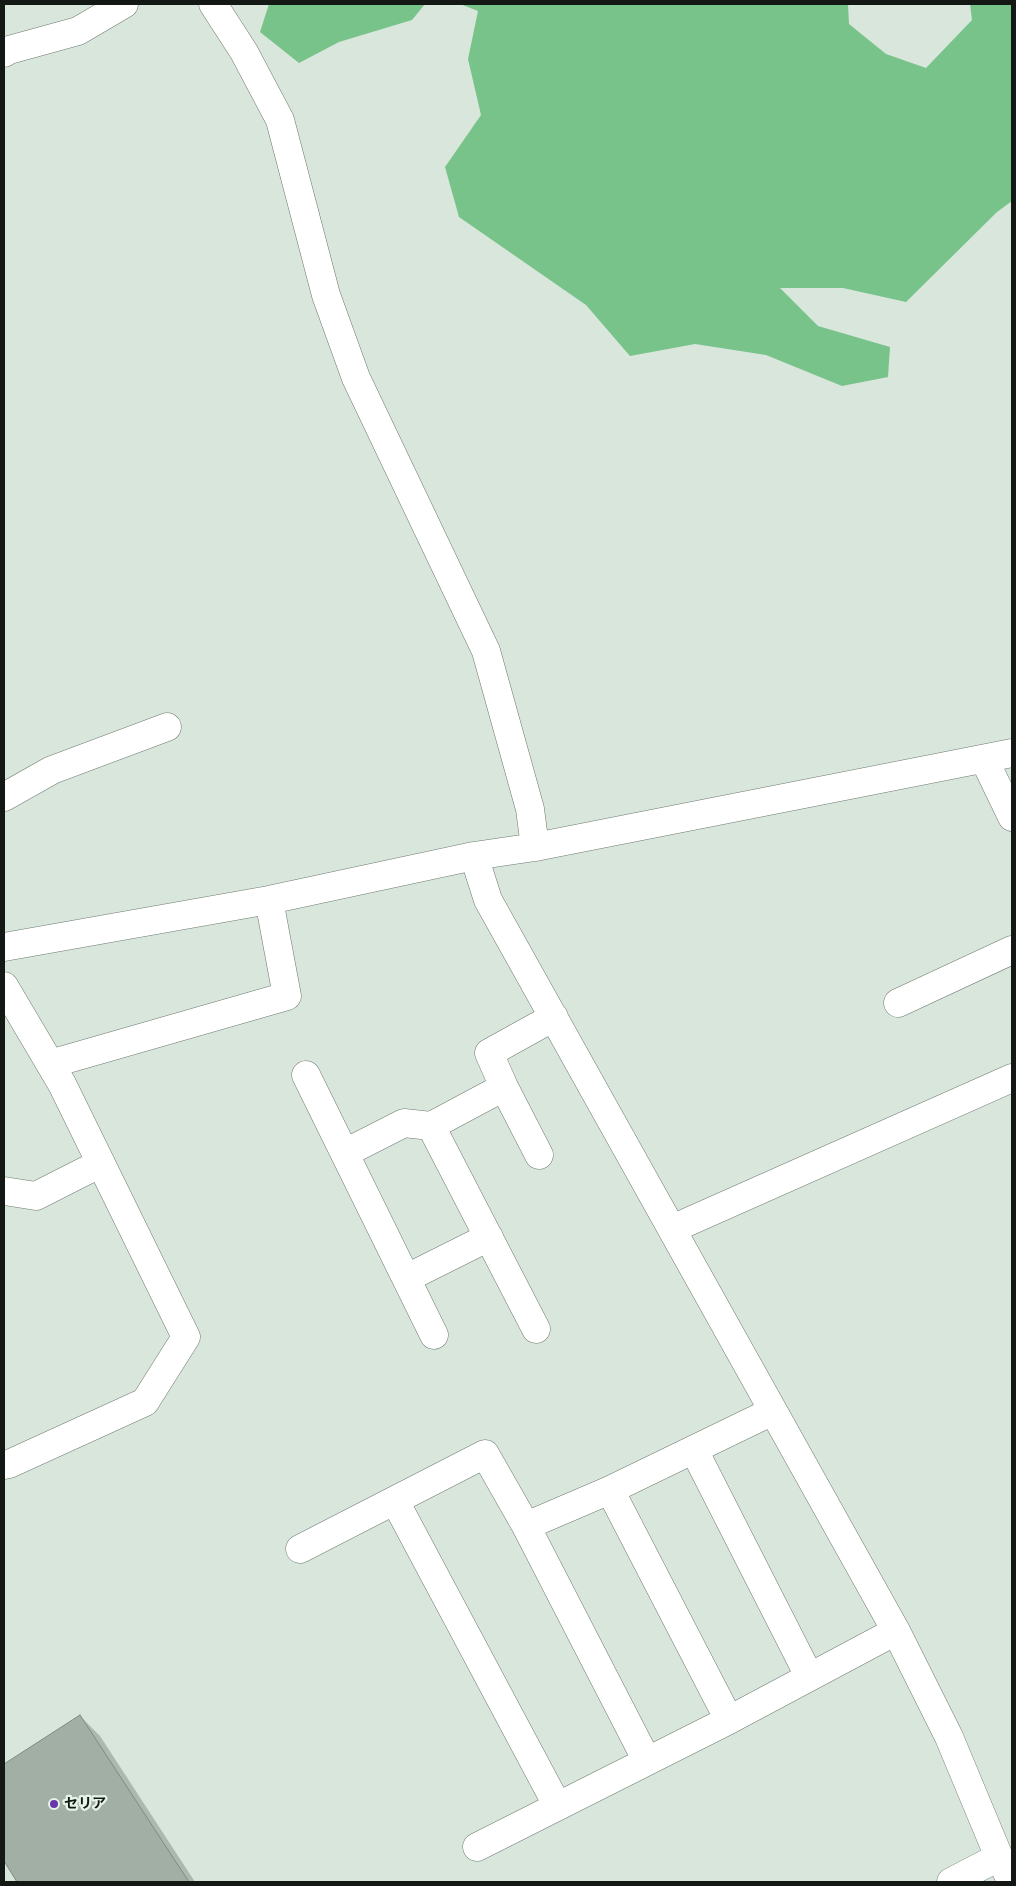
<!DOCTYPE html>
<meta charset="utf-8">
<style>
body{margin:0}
#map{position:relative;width:1016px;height:1886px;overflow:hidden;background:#d9e6db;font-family:Poppins,sans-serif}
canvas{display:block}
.frame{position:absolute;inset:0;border:5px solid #131814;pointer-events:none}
</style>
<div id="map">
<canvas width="1016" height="1886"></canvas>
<div class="frame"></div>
</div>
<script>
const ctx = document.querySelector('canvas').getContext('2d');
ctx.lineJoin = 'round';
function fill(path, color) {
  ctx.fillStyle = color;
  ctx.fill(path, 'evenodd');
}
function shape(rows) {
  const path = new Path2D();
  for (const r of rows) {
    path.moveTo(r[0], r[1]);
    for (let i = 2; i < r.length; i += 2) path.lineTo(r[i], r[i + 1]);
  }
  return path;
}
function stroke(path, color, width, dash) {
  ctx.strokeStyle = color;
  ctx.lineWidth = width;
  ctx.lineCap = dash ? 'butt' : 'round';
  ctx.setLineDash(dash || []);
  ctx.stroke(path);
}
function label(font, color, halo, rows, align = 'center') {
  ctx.font = font + ' Poppins,"Noto Sans JP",sans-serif';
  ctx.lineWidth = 4.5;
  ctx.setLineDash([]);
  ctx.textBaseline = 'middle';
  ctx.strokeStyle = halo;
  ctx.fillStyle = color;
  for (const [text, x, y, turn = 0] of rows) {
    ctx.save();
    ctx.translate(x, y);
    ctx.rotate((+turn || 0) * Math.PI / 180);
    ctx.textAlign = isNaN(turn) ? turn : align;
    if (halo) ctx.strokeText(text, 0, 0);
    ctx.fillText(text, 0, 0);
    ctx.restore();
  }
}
fill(shape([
 [269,4,425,4,412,20,339,42,299,63,260,32],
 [460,4,848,4,849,24,886,54,926,68,972,20,970,4,1012,4,1012,201,997,212,906,302,843,288,780,288,818,326,890,347,888,377,842,386,766,355,695,344,630,356,586,305,459,217,445,167,481,115,468,59,478,11]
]), '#78c38a');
fill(shape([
 [80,1716,100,1736,195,1882,18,1882,4,1859,4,1766]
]), '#0003');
const building = shape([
 [80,1715,189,1882,17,1882,4,1861,4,1764,80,1715]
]);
fill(building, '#a2afa4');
stroke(building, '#7f8b81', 1);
const street = shape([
 [213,4,244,52,280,120,326,295,356,378,486,651,530,809,535,847],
 [4,53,9,50,78,31,124,4],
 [984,759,1012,817],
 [4,797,52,770,167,727],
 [474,856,488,900,896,1631,949,1737,999,1857,1012,1882],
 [4,947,269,900,474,856,535,847,1012,753],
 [4,986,62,1084,186,1337,145,1402,9,1464,4,1465],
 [898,1003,1012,950],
 [50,1064,287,996,269,900],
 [306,1075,434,1335],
 [504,1087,539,1155],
 [431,1126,536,1329],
 [345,1153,404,1123,431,1126,504,1087,489,1053,554,1017],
 [4,1191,36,1196,101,1163],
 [672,1229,1012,1078],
 [407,1278,489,1237],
 [694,1450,809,1676],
 [610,1490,729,1720],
 [395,1501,557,1805],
 [526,1526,647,1761],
 [300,1549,485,1454,526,1526,610,1490,773,1411],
 [477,1847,729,1720,896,1631],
 [951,1882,999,1857]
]);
stroke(street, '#6e7a70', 29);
stroke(street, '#fff', 28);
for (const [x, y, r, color] of [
 [54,1804,5,"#6a35ab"]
]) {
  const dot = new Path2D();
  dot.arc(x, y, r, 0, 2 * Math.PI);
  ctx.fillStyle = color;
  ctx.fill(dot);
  stroke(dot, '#e6f4e8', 2);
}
label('bold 14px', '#131814', '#e6f4e8', [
 ["セリア",64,1804]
], 'left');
</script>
